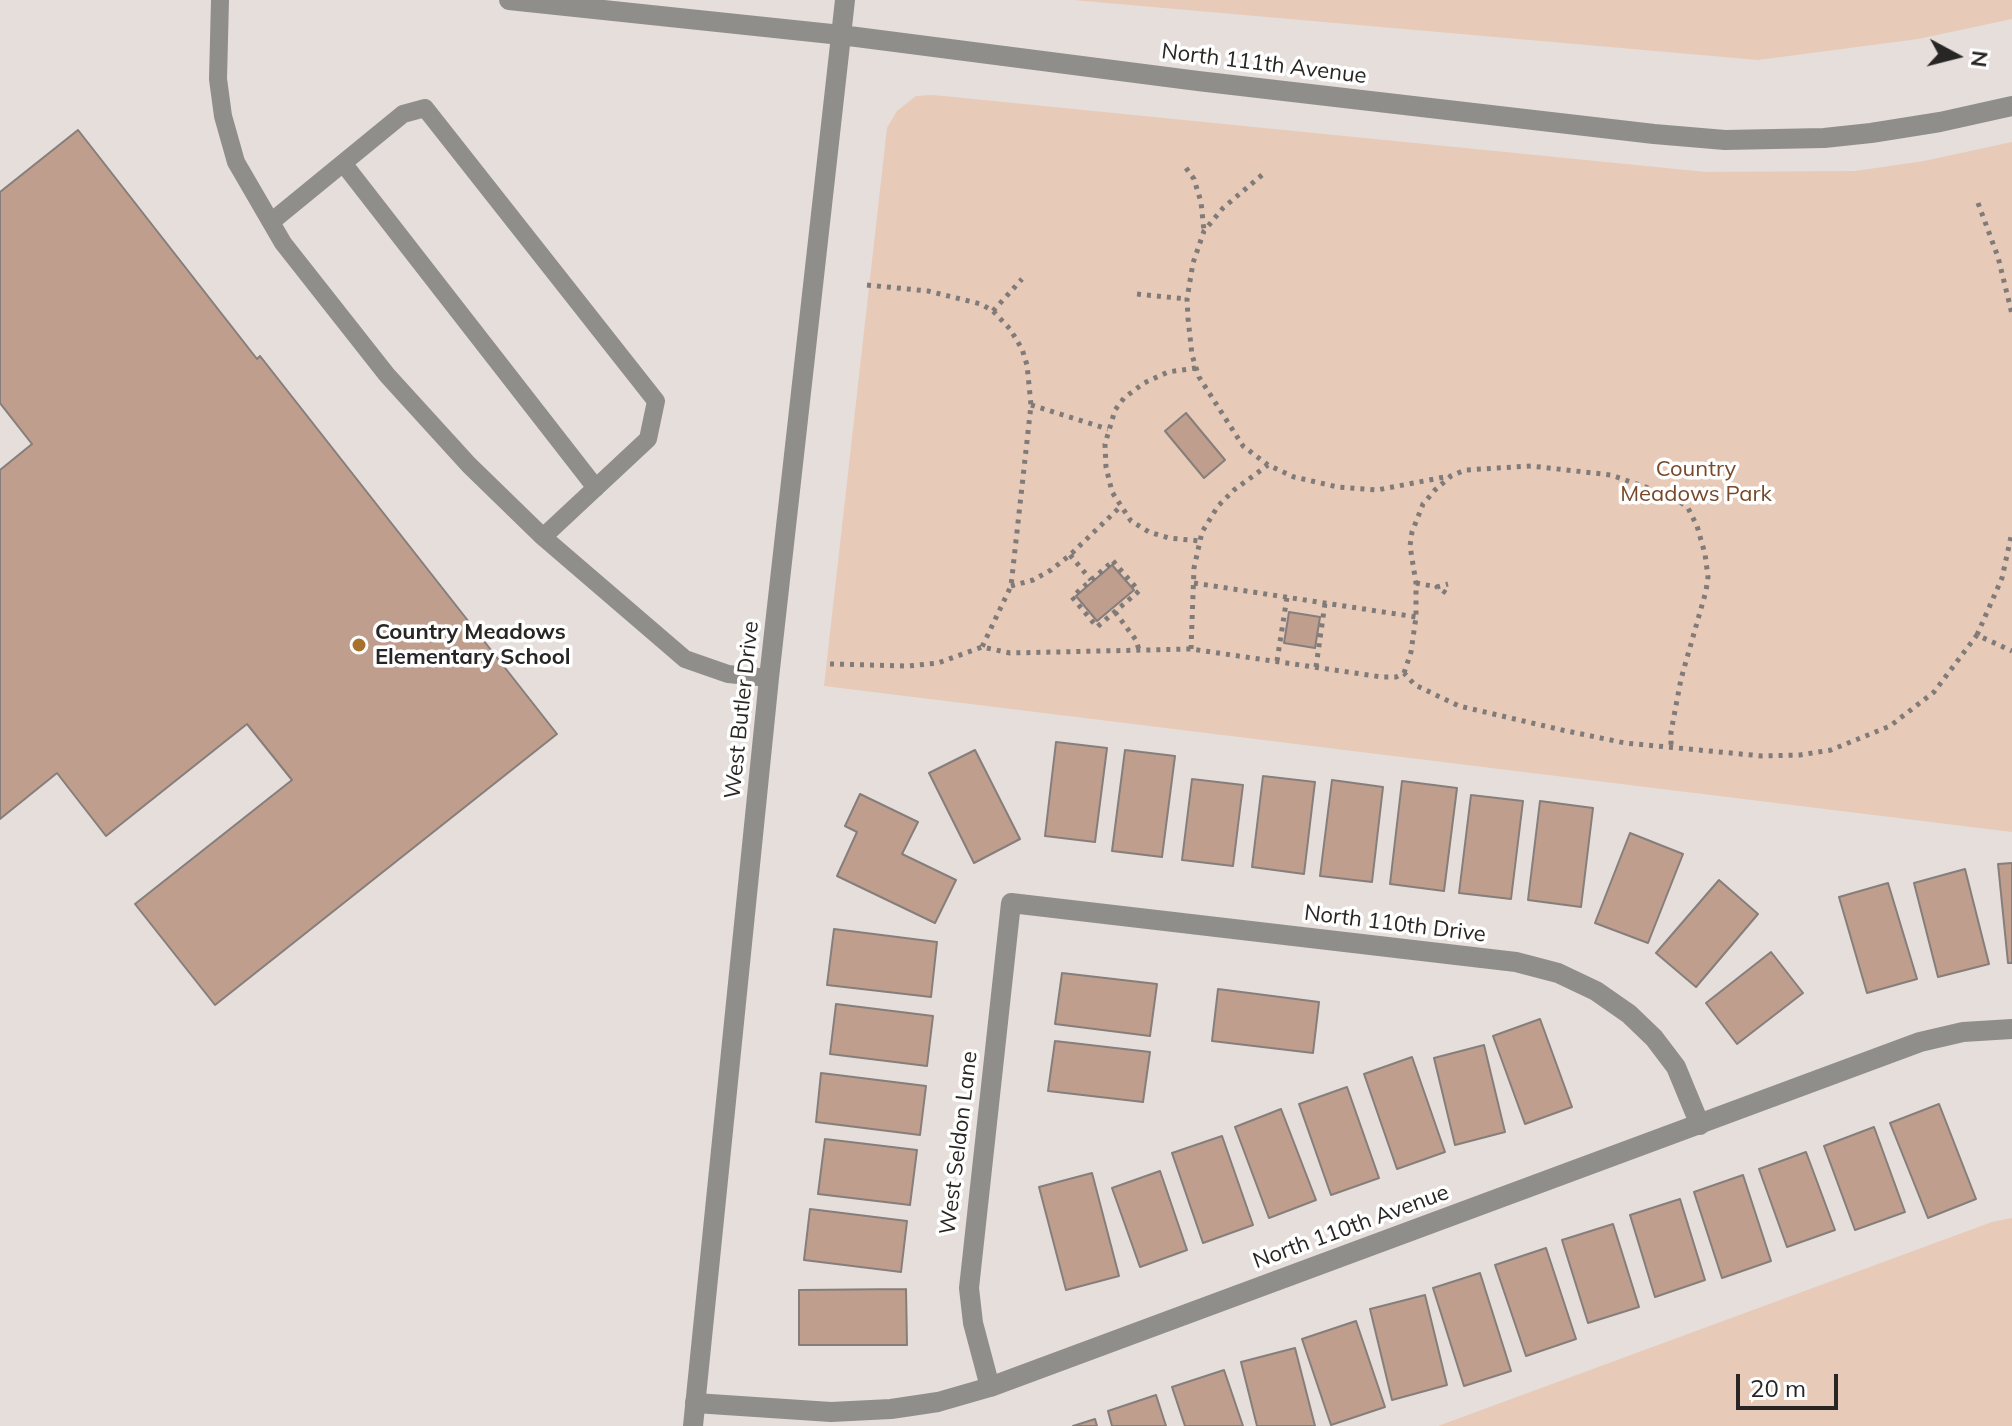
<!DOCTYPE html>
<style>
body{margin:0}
#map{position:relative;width:2012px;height:1426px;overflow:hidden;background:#e6deda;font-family:Mulish,sans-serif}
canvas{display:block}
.north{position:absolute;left:1916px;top:16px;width:80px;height:80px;-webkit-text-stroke:6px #fff;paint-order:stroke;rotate:97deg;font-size:22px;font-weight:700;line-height:32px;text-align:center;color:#282624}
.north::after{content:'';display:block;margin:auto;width:28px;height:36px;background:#282624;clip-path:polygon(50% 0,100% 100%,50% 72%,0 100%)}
.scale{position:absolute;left:1736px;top:1374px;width:102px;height:36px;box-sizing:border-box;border:4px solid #282624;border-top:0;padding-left:10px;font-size:24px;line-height:28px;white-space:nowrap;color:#282624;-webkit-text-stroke:6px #fff;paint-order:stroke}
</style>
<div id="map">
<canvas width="2012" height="1426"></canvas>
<div class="north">N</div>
<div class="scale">20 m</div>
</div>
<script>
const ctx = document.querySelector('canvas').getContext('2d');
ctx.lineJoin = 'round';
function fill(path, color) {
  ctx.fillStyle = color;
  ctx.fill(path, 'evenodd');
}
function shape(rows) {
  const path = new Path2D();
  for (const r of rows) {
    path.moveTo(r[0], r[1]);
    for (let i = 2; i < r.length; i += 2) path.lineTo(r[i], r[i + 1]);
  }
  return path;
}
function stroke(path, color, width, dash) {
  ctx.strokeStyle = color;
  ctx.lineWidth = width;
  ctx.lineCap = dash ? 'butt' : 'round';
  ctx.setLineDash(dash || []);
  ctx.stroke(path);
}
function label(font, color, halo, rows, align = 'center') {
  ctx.font = font + ' Mulish,sans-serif';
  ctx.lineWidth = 7;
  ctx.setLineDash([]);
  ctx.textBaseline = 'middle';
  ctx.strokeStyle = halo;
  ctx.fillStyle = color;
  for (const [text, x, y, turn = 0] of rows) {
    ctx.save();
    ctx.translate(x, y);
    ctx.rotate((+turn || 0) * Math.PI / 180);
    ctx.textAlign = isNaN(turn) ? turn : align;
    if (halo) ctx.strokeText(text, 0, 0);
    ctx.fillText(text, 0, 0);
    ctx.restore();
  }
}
fill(shape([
 [1073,0,2012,0,2012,19,1918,39,1758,60],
 [933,95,1706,172,1855,171,1924,161,2012,142,2012,832,824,686,887,128,897,111,916,96],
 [2012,1218,2012,1426,1438,1426,1992,1222]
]), '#e7cab8');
const building = shape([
 [78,130,257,359,260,356,557,734,215,1005,135,904,292,780,247,724,106,836,57,773,0,819,0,470,32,444,0,403,0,192,78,130],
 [1186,413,1225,460,1204,478,1165,431,1186,413],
 [1112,565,1134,590,1097,621,1076,596,1112,565],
 [1289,612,1320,617,1315,648,1284,643,1289,612],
 [1056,742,1107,748,1095,842,1045,836,1056,742],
 [975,750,1020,839,974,863,929,773,975,750],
 [1125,750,1175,756,1162,857,1112,851,1125,750],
 [1263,776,1315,782,1304,874,1252,867,1263,776],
 [1192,779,1243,785,1233,866,1182,860,1192,779],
 [1332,780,1383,787,1372,882,1320,876,1332,780],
 [1402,781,1457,788,1444,891,1390,884,1402,781],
 [860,794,918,822,902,854,956,880,935,923,837,876,857,832,845,826,860,794],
 [1471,795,1523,801,1511,899,1459,893,1471,795],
 [1540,801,1593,808,1581,907,1528,900,1540,801],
 [1630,833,1683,854,1648,943,1595,923,1630,833],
 [2012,863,2012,963,2008,963,1998,864,2012,863],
 [1965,869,1989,964,1938,977,1914,883,1965,869],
 [1719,880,1758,914,1696,987,1656,953,1719,880],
 [1888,883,1917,979,1867,993,1839,897,1888,883],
 [834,929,937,942,931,997,827,985,834,929],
 [1771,952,1803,993,1737,1044,1706,1003,1771,952],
 [1062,973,1157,984,1150,1036,1055,1024,1062,973],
 [1218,989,1319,1002,1313,1053,1212,1041,1218,989],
 [836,1004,933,1016,927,1066,830,1054,836,1004],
 [1540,1019,1572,1107,1525,1124,1493,1036,1540,1019],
 [1055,1041,1150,1052,1143,1102,1048,1091,1055,1041],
 [1484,1045,1505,1132,1455,1145,1434,1058,1484,1045],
 [1412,1057,1445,1152,1397,1169,1364,1074,1412,1057],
 [821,1073,926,1086,920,1135,816,1122,821,1073],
 [1347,1087,1379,1178,1331,1195,1299,1104,1347,1087],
 [1939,1104,1976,1199,1928,1218,1890,1123,1939,1104],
 [1281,1109,1316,1200,1269,1218,1235,1127,1281,1109],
 [1874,1127,1905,1212,1855,1230,1824,1146,1874,1127],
 [1222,1136,1253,1225,1203,1243,1172,1153,1222,1136],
 [825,1139,917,1150,910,1205,818,1194,825,1139],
 [1806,1152,1835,1230,1787,1247,1759,1169,1806,1152],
 [1160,1171,1187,1250,1140,1267,1112,1188,1160,1171],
 [1092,1173,1119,1276,1066,1290,1039,1187,1092,1173],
 [1743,1175,1771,1261,1722,1278,1694,1192,1743,1175],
 [1680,1199,1705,1280,1655,1297,1630,1215,1680,1199],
 [810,1209,907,1221,901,1272,804,1260,810,1209],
 [1613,1224,1639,1307,1588,1323,1562,1240,1613,1224],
 [1546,1248,1576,1339,1526,1356,1495,1265,1546,1248],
 [1480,1273,1511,1371,1464,1386,1433,1288,1480,1273],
 [906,1289,907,1345,799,1345,799,1290,906,1289],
 [1425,1295,1447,1385,1392,1400,1370,1309,1425,1295],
 [1356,1321,1385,1407,1331,1425,1302,1339,1356,1321],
 [1295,1348,1315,1426,1257,1426,1241,1362,1295,1348],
 [1224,1370,1243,1426,1185,1426,1172,1387,1224,1370],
 [1156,1395,1166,1426,1112,1426,1108,1411,1156,1395],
 [1095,1419,1097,1426,1073,1426,1095,1419]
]);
fill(building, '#c09e8e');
stroke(building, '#857e7b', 2);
stroke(shape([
 [1186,168,1194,179,1201,202,1204,231],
 [1262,175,1223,208,1204,231,1193,263,1187,299,1188,318,1192,355,1199,377,1243,446,1268,465,1294,477,1338,487,1377,490,1450,476],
 [1978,203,1998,257,2012,314],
 [867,285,928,291,981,304,993,311,1010,329,1022,349,1027,365,1031,405,1011,586,982,647],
 [1137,294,1187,299],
 [993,311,1022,279],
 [1196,368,1168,372,1144,383,1124,398,1115,410,1105,444,1106,467,1112,492,1131,521,1149,532,1169,538,1200,541],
 [1031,405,1108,429],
 [1070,555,1091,580],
 [1113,561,1139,591,1097,627,1072,597,1113,561],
 [1194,583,1416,617],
 [1416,583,1437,587],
 [1011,586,1033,580,1051,570,1070,555,1120,507],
 [1446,593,1437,587,1448,584],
 [1115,612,1136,640,1139,650],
 [1977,635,2002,578,2012,532],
 [1191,649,1194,568,1202,532,1218,506,1234,490,1268,465],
 [1277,661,1287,597],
 [830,664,908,666,938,663,982,647,1010,653,1191,649,1382,677,1396,677,1404,673,1415,685,1459,706,1562,730,1625,743,1762,756,1800,755,1831,750,1890,726,1934,692,1977,635,2012,651],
 [1316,667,1325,603],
 [1404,673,1411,652,1416,617,1416,583,1410,546,1412,532,1423,504,1435,490,1451,476,1465,470,1531,466,1611,475,1674,497,1688,508,1697,526,1705,554,1708,577,1706,591,1681,679,1671,732,1671,747]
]), '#807b78', 5, [4, 6]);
stroke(shape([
 [220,0,218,79,223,116,236,162,283,243,387,375,469,465,543,537,685,659,728,674,769,678],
 [343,163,596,488],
 [271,222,403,114,425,108,656,401,648,439,543,537]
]), '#908e8b', 18);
stroke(shape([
 [990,1387,973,1323,969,1288,1011,903,1516,962,1558,973,1596,991,1629,1014,1654,1038,1676,1067,1700,1125],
 [695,1403,831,1412,891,1409,938,1402,990,1387,1920,1042,1963,1032,2012,1029]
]), '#908e8b', 20);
stroke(shape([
 [509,0,841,35,1198,81,1654,134,1725,140,1824,138,1871,133,1940,122,2012,106],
 [693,1426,769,678,845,0]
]), '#908e8b', 20);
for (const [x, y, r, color] of [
 [359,645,8,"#a7722c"]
]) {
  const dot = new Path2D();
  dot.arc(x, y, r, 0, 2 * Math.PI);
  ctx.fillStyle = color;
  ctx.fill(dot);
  stroke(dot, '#fff', 3);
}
label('22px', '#282624', '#fff', [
 ["North 111th Avenue",1264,64,7],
 ["West Butler Drive",742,710,-84],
 ["North 110th Drive",1395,924,7],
 ["West Seldon Lane",959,1143,-83],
 ["North 110th Avenue",1351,1227,-20]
]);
label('22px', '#77492a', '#fff', [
 ["Country",1696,469],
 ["Meadows Park",1696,494]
]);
label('bold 22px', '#282624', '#fff', [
 ["Country Meadows",375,632],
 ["Elementary School",375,657]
], 'left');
</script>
